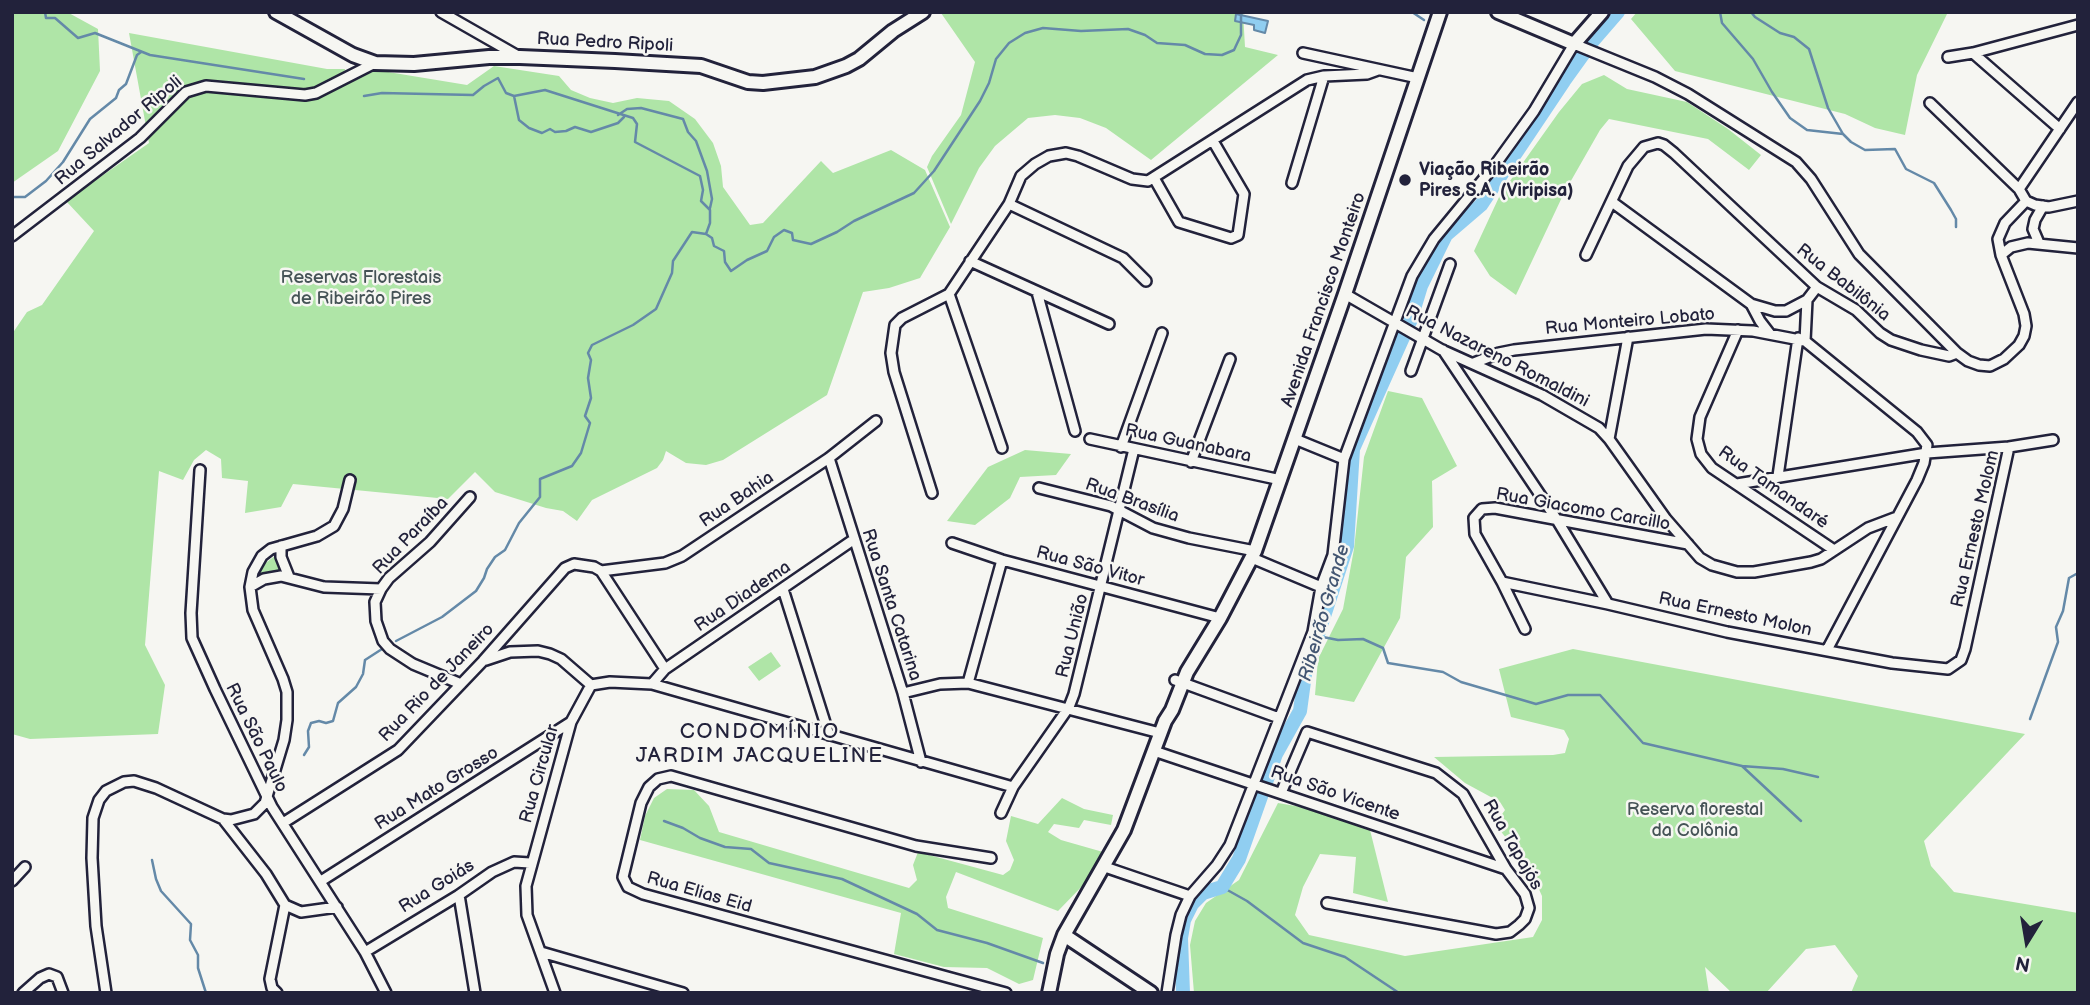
<!DOCTYPE html>
<meta charset="utf-8">
<style>
body{margin:0}
#map{position:relative;width:2090px;height:1005px;overflow:hidden;background:#f6f6f2;font-family:"Balsamiq Sans",sans-serif}
canvas{display:block}
.frame{position:absolute;inset:0;border:14px solid #22223b;pointer-events:none}
.north{position:absolute;left:1992px;top:907px;width:70px;height:70px;-webkit-text-stroke:5px #f6f6f2;paint-order:stroke;rotate:191deg;font-size:19px;font-weight:700;line-height:28px;text-align:center;color:#22223b}
.north::after{content:'';display:block;margin:auto;width:24px;height:32px;background:#22223b;clip-path:polygon(50% 0,100% 100%,50% 72%,0 100%)}
</style>
<div id="map">
<canvas width="2090" height="1005"></canvas>
<div class="frame"></div>
<div class="north">N</div>
</div>
<script>
const ctx = document.querySelector('canvas').getContext('2d');
ctx.lineJoin = 'round';
function fill(path, color) {
  ctx.fillStyle = color;
  ctx.fill(path, 'evenodd');
}
function shape(rows) {
  const path = new Path2D();
  for (const r of rows) {
    path.moveTo(r[0], r[1]);
    for (let i = 2; i < r.length; i += 2) path.lineTo(r[i], r[i + 1]);
  }
  return path;
}
function stroke(path, color, width, dash) {
  ctx.strokeStyle = color;
  ctx.lineWidth = width;
  ctx.lineCap = dash ? 'butt' : 'round';
  ctx.setLineDash(dash || []);
  ctx.stroke(path);
}
function label(font, color, halo, rows, align = 'center') {
  ctx.font = font + ' "Balsamiq Sans",sans-serif';
  ctx.lineWidth = 5;
  ctx.setLineDash([]);
  ctx.textBaseline = 'middle';
  ctx.strokeStyle = halo;
  ctx.fillStyle = color;
  for (const [text, x, y, turn = 0] of rows) {
    ctx.save();
    ctx.translate(x, y);
    ctx.rotate((+turn || 0) * Math.PI / 180);
    ctx.textAlign = isNaN(turn) ? turn : align;
    if (halo) ctx.strokeText(text, 0, 0);
    ctx.fillText(text, 0, 0);
    ctx.restore();
  }
}
fill(shape([
 [12,12,67,12,98,29,100,71,58,151,12,183],
 [945,12,1243,12,1245,47,1278,55,1151,160,1106,128,1080,118,1055,115,1028,118,995,146,979,168,951,224,927,167,932,156,961,115,975,62,941,13],
 [1637,12,1948,12,1917,75,1905,135,1875,128,1845,114,1675,71,1631,19],
 [129,33,327,69,345,69,341,87,376,70,467,85,494,66,559,76,571,90,590,98,613,103,637,98,669,101,695,119,713,143,721,166,723,187,750,225,763,223,821,161,833,173,891,150,925,170,950,227,920,278,889,288,863,292,827,395,723,460,706,465,686,463,666,451,663,460,657,468,592,500,577,521,563,511,546,508,495,492,475,472,448,499,293,484,281,507,245,513,248,481,222,478,221,459,206,450,194,460,183,480,159,471,145,645,165,685,158,734,30,739,12,734,12,334,27,312,42,305,94,231,66,201,149,143],
 [1604,75,1627,89,1687,102,1728,129,1761,155,1749,170,1708,139,1609,119,1600,130,1564,193,1516,295,1490,276,1474,251,1500,195,1559,112,1582,84],
 [1388,391,1422,398,1457,466,1432,481,1433,527,1406,557,1400,618,1354,702,1315,695,1318,659,1343,609,1354,549,1364,457],
 [1025,450,1071,454,1056,475,1020,477,1010,498,975,525,947,521,988,467],
 [276,555,282,571,259,574,263,565],
 [1573,649,2025,734,1924,841,1931,866,1954,892,2078,913,2078,993,1851,993,1858,976,1835,945,1806,949,1766,993,1732,993,1705,967,1709,993,1194,993,1190,945,1195,921,1206,903,1239,880,1278,803,1307,808,1370,830,1388,902,1353,893,1356,857,1320,854,1303,887,1295,915,1309,935,1405,956,1533,937,1542,920,1542,896,1529,867,1495,824,1505,810,1500,802,1465,783,1434,757,1553,755,1565,753,1569,739,1564,730,1511,717,1499,669],
 [771,652,781,666,759,681,748,667],
 [667,789,694,790,709,806,719,832,909,888,917,880,913,865,918,852,1003,875,1010,870,1014,860,1006,841,1011,816,1038,824,1062,798,1084,809,1113,815,1111,825,1084,820,1079,828,1054,824,1048,832,1061,840,1103,852,1089,879,1058,911,956,872,946,897,948,908,1043,938,1033,980,1019,984,987,968,944,967,894,954,901,913,640,840,645,816,654,798]
]), '#afe5a7');
const water = shape([
 [1236,14,1268,21,1265,33,1254,30,1254,25,1235,21,1236,14]
]);
fill(water, '#90cef1');
stroke(water, '#6489a8', 2);
stroke(shape([
 [45,12,46,18,55,18,78,38,95,33,150,55,304,79],
 [1412,12,1424,20],
 [1720,12,1722,23,1753,59,1772,92,1790,118,1807,130,1843,134,1851,142,1865,150,1895,149,1906,169,1934,183,1951,210,1956,219,1956,227],
 [1751,12,1755,17,1780,33,1794,37,1809,49,1828,108,1843,134],
 [1568,61,1578,63],
 [364,96,382,93,473,95,484,86,498,78,506,93,514,96,545,90,633,118,637,124,635,142,700,176,703,190,701,201,710,210,710,223,706,234,712,238,714,246,724,251,725,262,731,271,747,260,767,251,774,237,784,230,792,233,793,240,811,244,837,232,854,221,914,193,934,171,980,101,989,83,996,59,1009,43,1025,33,1043,28,1081,31,1128,29,1145,35,1157,43,1185,45,1205,54,1222,55,1234,50,1241,35,1241,12],
 [514,96,519,120,529,128,542,133,550,129,555,132,566,131,575,127,591,132,618,123,624,117],
 [618,115,627,109,641,108,683,119,688,132,696,141,707,171,712,199,710,208],
 [12,197,25,197,46,181,63,162,90,119,116,98,119,90,126,84,137,55,141,52],
 [1318,636,1338,640,1363,639,1383,648,1388,663,1443,672,1461,682,1536,704,1568,695,1600,695,1643,743,1742,766,1801,821],
 [396,641,442,617,476,591,484,578,487,569,495,557,505,550,519,523,540,497,540,479,572,466,581,453,590,423,585,416,591,398,588,378,591,360,588,353,592,345,633,325,656,309,672,273,673,261,692,232,706,234],
 [2030,719,2058,642,2056,627,2063,611,2069,578,2078,573],
 [304,755,309,747,308,731,311,723,319,721,326,723,333,721,338,703,356,687,363,674,365,660,382,649],
 [1742,766,1783,769,1818,777],
 [664,821,683,828,700,838,725,847,751,849,769,863,842,879,917,914,937,930,987,943,1043,963],
 [152,860,156,879,161,891,191,924,190,940,198,955,198,968,206,993],
 [1222,887,1247,901,1303,943,1345,957,1399,993]
]), '#6489a8', 2.5);
stroke(shape([
 [1410,322,1421,286,1446,235,1481,205,1564,81,1592,42,1618,12],
 [1183,993,1181,938,1184,920,1192,904,1203,893,1222,887,1239,859,1276,754,1300,711,1305,674,1347,546,1353,449,1405,333]
]), '#90cef1', 14);
const street = shape([
 [441,12,518,56],
 [1303,53,1418,78],
 [1973,53,2060,129],
 [1948,57,1973,53,2078,25],
 [1324,76,1367,74,1378,70],
 [1930,103,2019,189,2026,201,2035,205,2049,207,2078,201],
 [1154,178,1179,222,1231,238,1238,235,1244,194,1213,141],
 [2019,189,2078,102],
 [1612,202,1751,304,1760,321,1770,334],
 [1009,204,1123,258,1146,281],
 [12,236,140,138,186,92,206,86,305,95,316,93,375,63],
 [2039,243,2033,229,2035,220,2043,206],
 [1586,255,1628,166,1644,147,1658,143,1664,145,1674,153,1817,287,1856,310,1880,333,1891,340,1921,350,1949,356,1957,353],
 [2001,255,2011,247,2028,243,2078,248],
 [970,261,1109,324],
 [1037,292,1075,431],
 [949,294,1002,448],
 [1345,294,1442,350,1542,395,1599,428,1609,439,1666,519,1700,558,1712,565,1737,572,1754,572,1811,562,1821,559,1868,528,1897,517],
 [1751,304,1775,311,1786,311,1807,300,1817,287],
 [1738,330,1700,417,1697,439,1701,454,1712,468,1834,550],
 [1805,341,1807,300],
 [1443,350,1557,520,1608,604],
 [1474,363,1499,353,1514,350,1706,329,1753,331,1805,341,1917,432,1927,445,1924,463,1917,480,1827,650],
 [1411,371,1450,264],
 [1090,439,1281,480],
 [1295,439,1344,459],
 [1609,439,1628,337],
 [1121,447,1162,333],
 [829,458,903,693,921,762],
 [1191,462,1230,359],
 [200,470,191,613,192,638,215,689,272,807,365,952,386,993],
 [1778,476,1798,338],
 [1737,484,1927,453,2009,447],
 [1039,488,1111,506,1153,528,1189,538,1255,551],
 [932,493,894,372,891,353,895,325,902,318,949,294,1009,204,1021,176,1035,164,1049,156,1066,153,1078,156,1132,179,1148,181,1307,80,1324,76,1292,183],
 [952,543,1002,560,1220,618],
 [281,546,281,557,289,577],
 [1252,558,1321,587],
 [601,571,665,563,682,556,829,458,876,421],
 [1502,582,1608,604,1727,632,1892,663,1948,669,1961,660,1965,649,2009,447,2053,440],
 [250,587,264,579,281,576,324,587,381,589,389,578,430,542,470,497],
 [381,589,375,602,376,621,383,641,390,649,413,664,461,684],
 [783,589,829,735],
 [1525,629,1502,582,1475,534,1474,518,1482,509,1495,508,1688,544],
 [486,660,510,652,538,651,550,654,561,659,591,685],
 [1175,680,1279,718],
 [968,683,1002,560],
 [652,684,665,669,853,540],
 [903,693,940,684,968,683,1160,733],
 [1154,751,1506,869],
 [1281,793,1307,732,1436,773,1463,794,1506,869,1525,894,1529,908,1525,919,1519,925,1510,932,1496,934,1327,903],
 [1001,813,1013,787,1069,707,1074,694,1134,449],
 [223,819,231,820,254,814,265,803,284,740,287,720,287,692,283,679,253,610,250,587,253,572,262,556,271,549,317,536,334,526,343,509,350,480],
 [283,823,398,750,483,661,565,568,574,564,594,567,601,571,665,669],
 [991,858,916,846,671,776,658,779,649,787,641,803,623,877,628,887,643,894,1006,993],
 [1105,867,1190,896],
 [12,881,25,867],
 [321,881,571,722],
 [459,895,475,993],
 [285,905,301,912,337,907],
 [365,952,459,895,492,872,514,862,530,863],
 [541,952,683,993],
 [23,993,40,978,49,974,57,977,63,993],
 [106,993,96,926,92,858,93,818,99,800,106,791,124,782,134,781,156,788,223,819,266,874,285,905,270,979,272,988,277,993],
 [555,993,527,915,526,886,571,722,591,685,610,682,652,684,1013,787],
 [1167,993,1176,935,1181,915,1190,896,1217,865,1230,845,1313,632,1321,587,1333,555,1344,459,1412,276,1434,239,1495,165,1534,111,1574,44,1655,77,1688,94,1796,162,1811,179,1859,254,1957,353,1968,361,1979,365,1990,366,2004,359,2019,345,2024,336,2026,326,2024,314,2001,255,1998,239,2005,223,2026,201]
]);
const secondary = shape([
 [276,12,353,55,375,63,414,64,489,57,520,57,615,61,701,66,748,82,763,83,815,77,846,66,859,59,893,31,923,12],
 [1498,12,1574,44,1602,12],
 [1064,935,1151,993],
 [1049,993,1057,954,1064,935,1124,830,1165,721,1172,710,1187,672,1220,618,1255,551,1345,294,1440,12]
]);
stroke(street, '#22223b', 14);
stroke(secondary, '#22223b', 18);
stroke(street, '#f6f6f2', 9);
stroke(secondary, '#f6f6f2', 12);
for (const [x, y, r, color] of [
 [1405,180,7,"#22223b"]
]) {
  const dot = new Path2D();
  dot.arc(x, y, r, 0, 2 * Math.PI);
  ctx.fillStyle = color;
  ctx.fill(dot);
  stroke(dot, '#f6f6f2', 2.5);
}
label('18px', '#22223b', '#f6f6f2', [
 ["Rua Pedro Ripoli",605,43,3],
 ["Rua Salvador Ripoli",119,131,-40],
 ["Rua Babilônia",1843,283,38],
 ["Avenida Francisco Monteiro",1324,300,-71],
 ["Rua Monteiro Lobato",1630,322,-5],
 ["Rua Nazareno Romaldini",1497,357,27],
 ["Rua Guanabara",1188,444,12],
 ["Rua Tamandaré",1773,488,35],
 ["Rua Bahia",737,500,-34],
 ["Rua Brasília",1132,501,20],
 ["Rua Giacomo Carcillo",1583,510,10],
 ["Rua Ernesto Molom",1976,529,-77],
 ["Rua Paraíba",411,536,-46],
 ["Rua São Vitor",1090,567,15],
 ["Rua Diadema",743,597,-34],
 ["Rua Santa Catarina",891,605,72],
 ["Rua Ernesto Molon",1735,615,12],
 ["Rua União",1073,636,-76],
 ["Rua Rio de Janeiro",437,683,-46],
 ["Rua São Paulo",256,738,64],
 ["Rua Circular",540,774,-74],
 ["Rua Mato Grosso",437,789,-32],
 ["Rua São Vicente",1335,794,19],
 ["Rua Tapajós",1512,845,60],
 ["Rua Goiás",437,887,-32],
 ["Rua Elias Eid",699,893,16]
]);
label('bold 18px', '#22223b', '#f6f6f2', [
 ["Viação Ribeirão",1419,170],
 ["Pires S.A. (Viripisa)",1419,191]
], 'left');
label('18px', '#455356', '#f6f6f2', [
 ["Reservas Florestais",361,278],
 ["de Ribeirão Pires",361,299],
 ["Reserva florestal",1695,810],
 ["da Colônia",1695,831]
]);
label('italic 19px', '#435672', '#f6f6f2', [
 ["Ribeirão Grande",1325,613,-74]
]);
ctx.letterSpacing = '2px';
label('21px', '#22223b', '#f6f6f2', [
 ["CONDOMÍNIO",760,733],
 ["JARDIM JACQUELINE",760,757]
]);
ctx.letterSpacing = '0px';
</script>
